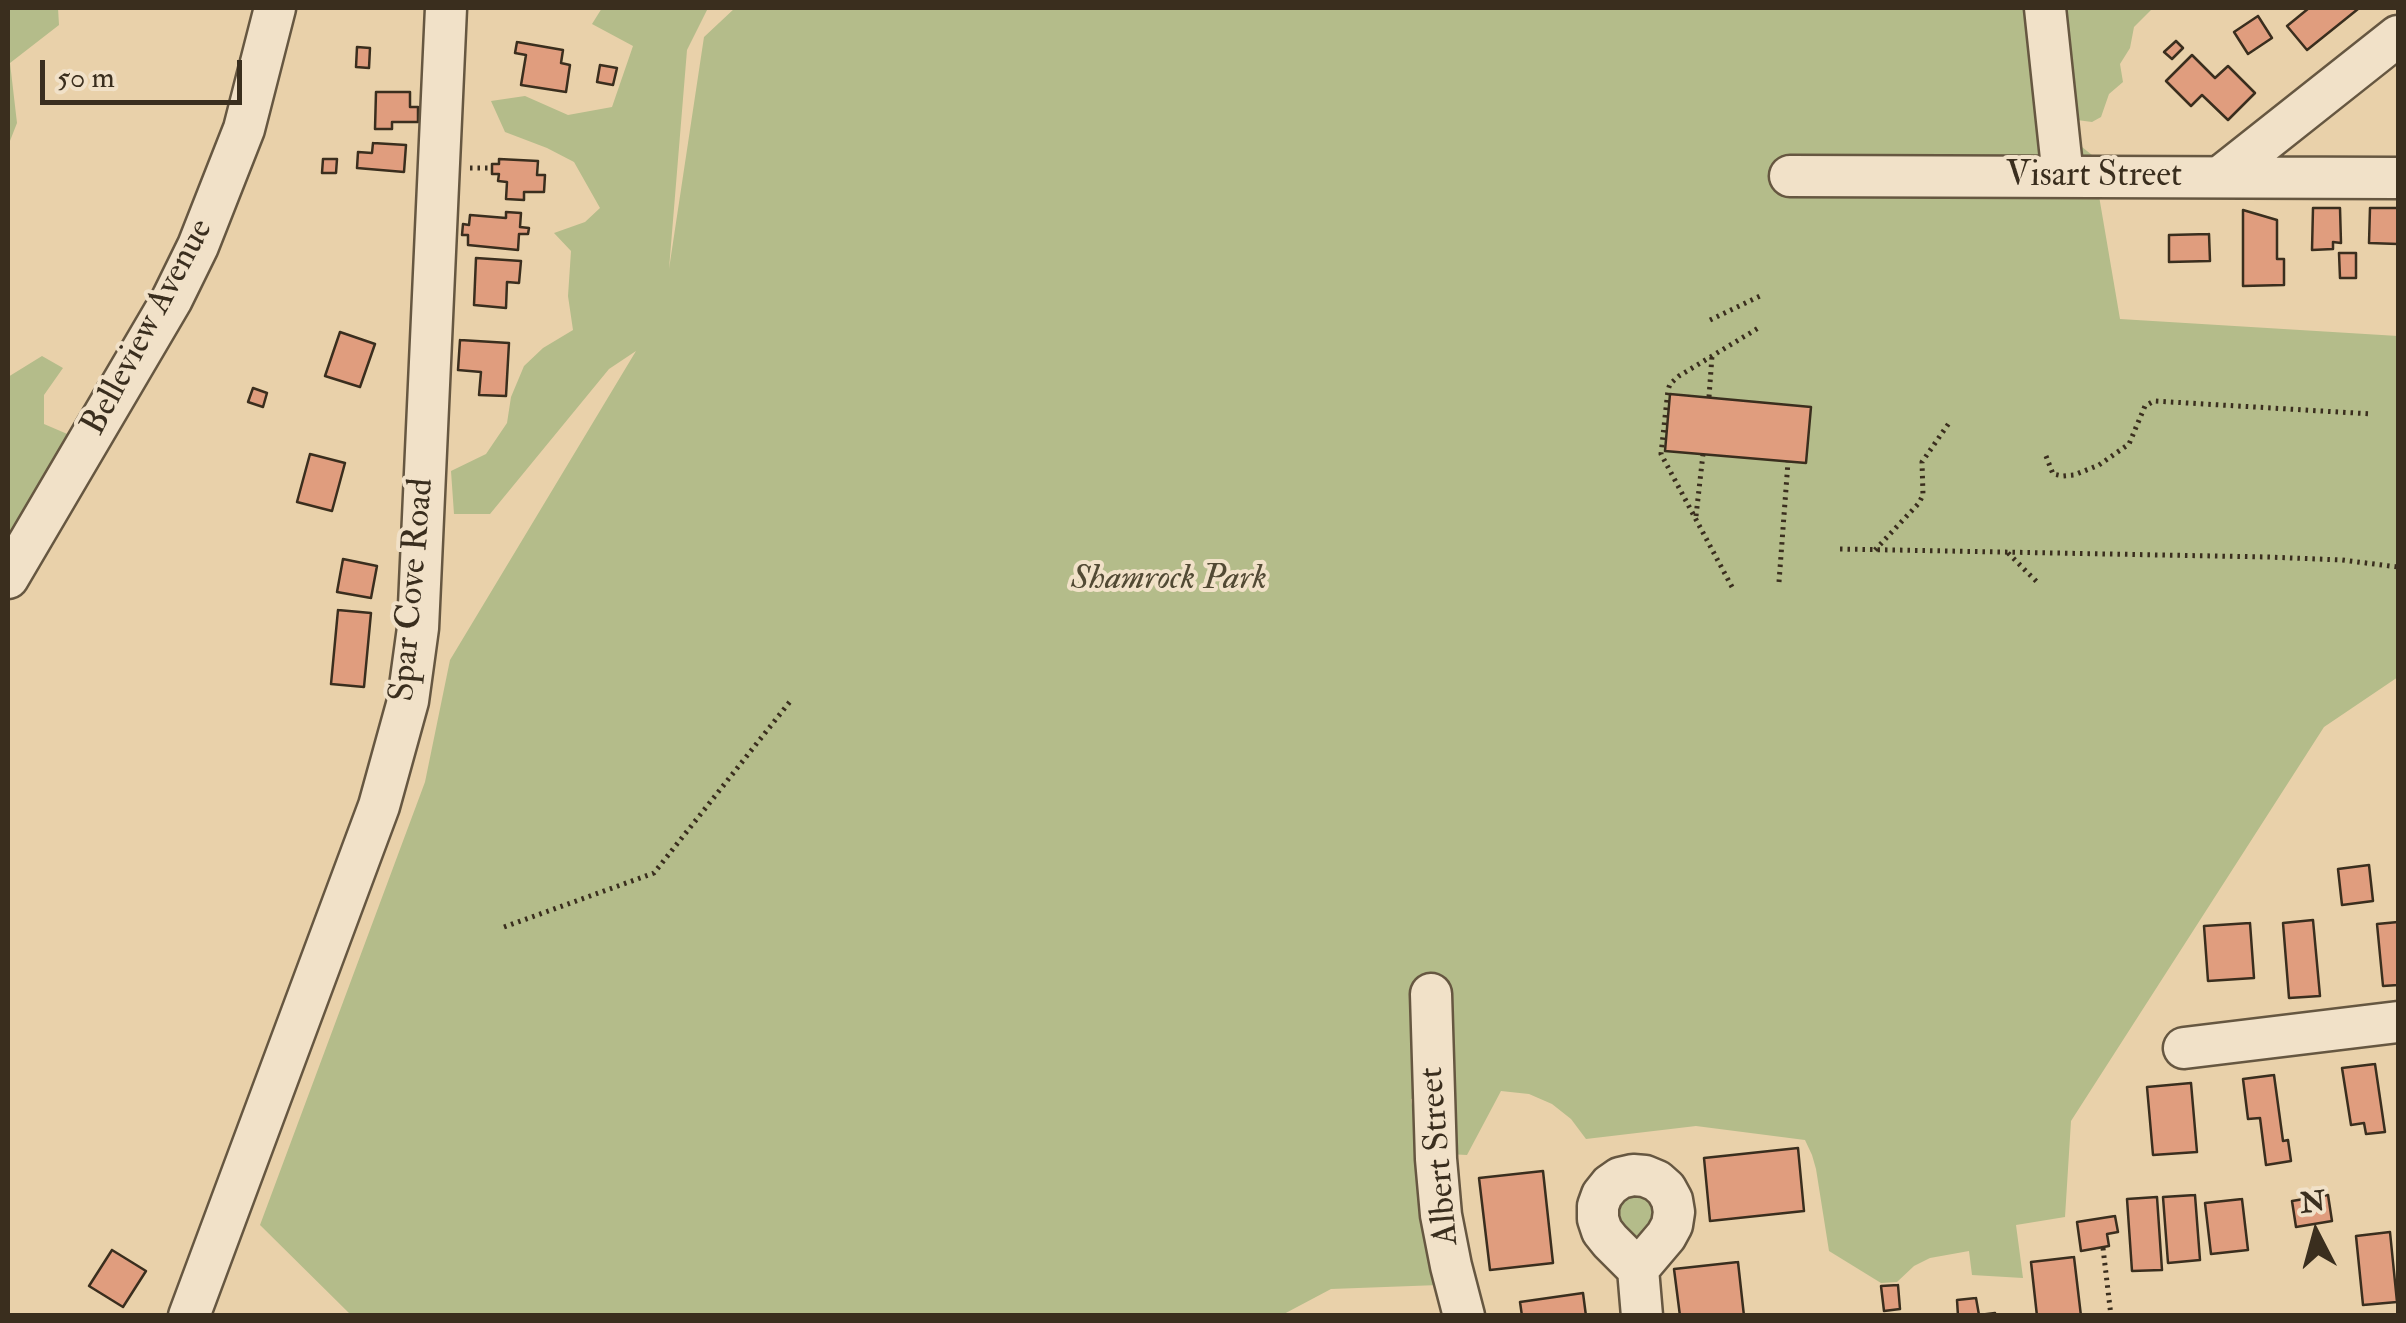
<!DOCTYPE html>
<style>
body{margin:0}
#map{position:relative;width:2406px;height:1323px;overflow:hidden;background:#e9d1aa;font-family:"IM FELL Double Pica",serif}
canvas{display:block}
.frame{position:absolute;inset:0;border:10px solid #3a2e1e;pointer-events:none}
.north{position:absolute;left:2266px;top:1183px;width:100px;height:100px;-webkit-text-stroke:8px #f1e1c8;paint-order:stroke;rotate:354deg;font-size:28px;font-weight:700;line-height:40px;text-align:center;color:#3a2e1e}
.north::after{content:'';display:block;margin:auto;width:35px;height:45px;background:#3a2e1e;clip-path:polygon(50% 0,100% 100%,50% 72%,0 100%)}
.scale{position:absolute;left:40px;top:60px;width:202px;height:45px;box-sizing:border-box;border:5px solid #3a2e1e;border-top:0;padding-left:12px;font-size:30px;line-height:35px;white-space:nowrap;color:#3a2e1e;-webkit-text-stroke:8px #f1e1c8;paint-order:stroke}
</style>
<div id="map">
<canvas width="2406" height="1323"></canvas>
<div class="frame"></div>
<div class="north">N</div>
<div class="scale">50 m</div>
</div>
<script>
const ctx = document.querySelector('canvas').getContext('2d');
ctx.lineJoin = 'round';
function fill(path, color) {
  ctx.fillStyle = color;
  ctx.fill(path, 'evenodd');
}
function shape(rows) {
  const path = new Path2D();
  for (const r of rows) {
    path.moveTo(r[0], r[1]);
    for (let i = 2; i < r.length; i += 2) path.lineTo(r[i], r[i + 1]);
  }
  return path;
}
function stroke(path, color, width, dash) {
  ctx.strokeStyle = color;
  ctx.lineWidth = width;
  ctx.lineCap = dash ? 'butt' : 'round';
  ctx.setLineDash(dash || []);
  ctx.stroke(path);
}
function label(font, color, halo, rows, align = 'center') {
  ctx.font = font + ' "IM FELL Double Pica",serif';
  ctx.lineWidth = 8;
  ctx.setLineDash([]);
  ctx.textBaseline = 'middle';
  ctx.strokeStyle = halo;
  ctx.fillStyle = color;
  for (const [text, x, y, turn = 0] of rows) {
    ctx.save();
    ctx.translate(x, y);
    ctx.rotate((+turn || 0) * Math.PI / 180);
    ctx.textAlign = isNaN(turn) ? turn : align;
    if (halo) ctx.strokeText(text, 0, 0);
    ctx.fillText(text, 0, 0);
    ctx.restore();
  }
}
fill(shape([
 [8,8,58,8,59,25,10,63,17,123,8,146],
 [602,8,708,8,687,50,669,269,704,37,735,8,2153,8,2134,27,2130,48,2120,64,2123,82,2109,94,2101,117,2092,122,2077,120,2082,147,2092,155,2120,319,2398,336,2398,677,2324,727,2071,1121,2065,1217,2016,1225,2023,1278,1972,1275,1969,1251,1930,1258,1914,1266,1897,1282,1881,1283,1829,1251,1816,1169,1812,1155,1805,1140,1696,1126,1586,1139,1571,1119,1552,1104,1529,1094,1501,1091,1467,1155,1448,1154,1445,1094,1411,1099,1439,1285,1331,1289,1282,1315,351,1315,260,1225,425,782,450,660,636,351,609,369,490,514,454,514,451,471,486,454,507,423,511,397,524,366,543,348,573,330,568,296,571,251,554,233,585,222,600,208,574,162,547,148,505,132,491,101,525,96,568,115,612,107,633,46,592,24],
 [42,356,63,368,44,395,44,424,72,436,38,492,8,537,8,377],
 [1640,1190,1659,1209,1647,1233,1638,1236,1628,1235,1620,1229,1616,1203]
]), '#b4bc8a');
const building = shape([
 [2309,8,2357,8,2358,9,2307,50,2287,26,2309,8],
 [2258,16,2272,38,2248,54,2234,32,2258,16],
 [2176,41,2183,48,2172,59,2164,52,2176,41],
 [517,42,563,50,561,63,570,65,566,92,521,85,526,55,515,53,517,42],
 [357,47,370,48,369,68,356,67,357,47],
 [2192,55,2215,78,2228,66,2255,93,2228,120,2202,95,2191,106,2166,81,2192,55],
 [600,65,617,68,613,85,597,82,600,65],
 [376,92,410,92,410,107,418,107,418,122,392,122,392,129,375,129,376,92],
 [373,143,406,145,404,172,357,168,358,152,372,153,373,143],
 [323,159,337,159,336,173,322,173,323,159],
 [499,159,538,161,537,175,545,175,544,192,524,192,524,200,506,199,507,182,498,181,499,174,492,174,492,164,499,164,499,159],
 [2313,208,2340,208,2341,243,2333,242,2333,249,2312,250,2313,208],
 [2370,208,2398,208,2398,244,2369,243,2370,208],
 [2243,210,2277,220,2277,259,2284,259,2284,285,2243,286,2243,210],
 [506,212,521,213,520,227,529,228,528,234,519,234,518,250,468,245,468,235,462,235,463,224,469,225,470,215,506,218,506,212],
 [2209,234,2210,261,2169,262,2169,235,2209,234],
 [2339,253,2356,253,2356,278,2340,278,2339,253],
 [476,258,521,261,519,283,507,282,506,308,474,305,476,258],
 [340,332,375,344,360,387,325,376,340,332],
 [460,340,509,343,506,396,479,395,481,372,458,370,460,340],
 [253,388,267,393,263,407,248,402,253,388],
 [1670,394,1811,407,1806,463,1665,451,1670,394],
 [310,454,345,463,332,511,297,502,310,454],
 [343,559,377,566,371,598,337,592,343,559],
 [338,610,371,613,364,687,331,684,338,610],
 [2369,865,2373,901,2342,905,2338,869,2369,865],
 [2313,920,2320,996,2289,998,2283,923,2313,920],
 [2398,922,2398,985,2383,986,2377,924,2398,922],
 [2250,923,2254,978,2208,981,2204,926,2250,923],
 [2375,1064,2385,1132,2366,1134,2364,1123,2351,1125,2342,1068,2375,1064],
 [2274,1075,2283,1141,2288,1140,2291,1161,2266,1165,2260,1118,2248,1119,2243,1079,2274,1075],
 [2191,1083,2197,1152,2153,1155,2147,1087,2191,1083],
 [1798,1148,1804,1211,1710,1221,1704,1158,1798,1148],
 [1543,1171,1553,1263,1490,1270,1479,1178,1543,1171],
 [2195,1195,2200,1260,2168,1263,2163,1197,2195,1195],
 [2328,1195,2332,1221,2296,1227,2292,1201,2328,1195],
 [2157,1197,2162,1270,2132,1271,2127,1199,2157,1197],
 [2242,1199,2248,1250,2211,1254,2205,1203,2242,1199],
 [2115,1216,2118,1232,2107,1234,2109,1246,2081,1251,2077,1222,2115,1216],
 [2390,1232,2397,1302,2363,1305,2356,1236,2390,1232],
 [112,1250,146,1271,123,1307,89,1286,112,1250],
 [2074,1257,2081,1316,2037,1316,2031,1262,2074,1257],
 [1738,1262,1744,1316,1680,1316,1674,1269,1738,1262],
 [1898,1285,1900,1309,1884,1311,1881,1286,1898,1285],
 [1583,1293,1586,1316,1522,1316,1520,1302,1583,1293],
 [1976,1298,1979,1315,1995,1313,1995,1316,1958,1316,1957,1300,1976,1298]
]);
fill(building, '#e09d7e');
stroke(building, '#3a2e1e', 2.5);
const minor = shape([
 [2045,8,2063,177],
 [1790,176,2398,178],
 [2220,177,2398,36],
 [8,578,172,299,198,246,244,129,275,8],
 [1431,994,1436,1159,1441,1215,1451,1266,1464,1316],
 [2184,1048,2398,1022],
 [1638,1269,1666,1236,1672,1225,1674,1212,1672,1200,1666,1189,1657,1181,1645,1176,1633,1175,1620,1178,1610,1185,1602,1195,1598,1206,1598,1219,1602,1231,1610,1241,1638,1269,1642,1316],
 [189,1316,379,806,408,701,418,628,446,8]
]);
stroke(minor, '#665741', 45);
stroke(shape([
 [470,168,492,168],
 [1710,320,1762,295],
 [1709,397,1712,356],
 [2046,456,2053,474,2063,476,2074,475,2099,465,2129,444,2145,406,2154,401,2372,414],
 [1696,516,1703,454],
 [1840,549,2268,557,2342,560,2398,567],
 [1875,550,1919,503,1923,495,1922,462,1949,423],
 [2008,553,2038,583],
 [1779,582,1788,462],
 [1732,587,1661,454,1668,390,1670,384,1679,376,1760,327],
 [504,927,654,873,792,699],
 [2103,1248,2111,1316]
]), '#3a2e1e', 5, [2.5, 5]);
stroke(minor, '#f1e1c8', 40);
label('35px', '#3a2e1e', '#f1e1c8', [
 ["Visart Street",2094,177],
 ["Belleview Avenue",149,328,-62],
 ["Spar Cove Road",414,590,-85],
 ["Albert Street",1441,1156,-95]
]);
label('italic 35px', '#524a34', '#f1e1c8', [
 ["Shamrock Park",1169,580]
]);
</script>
